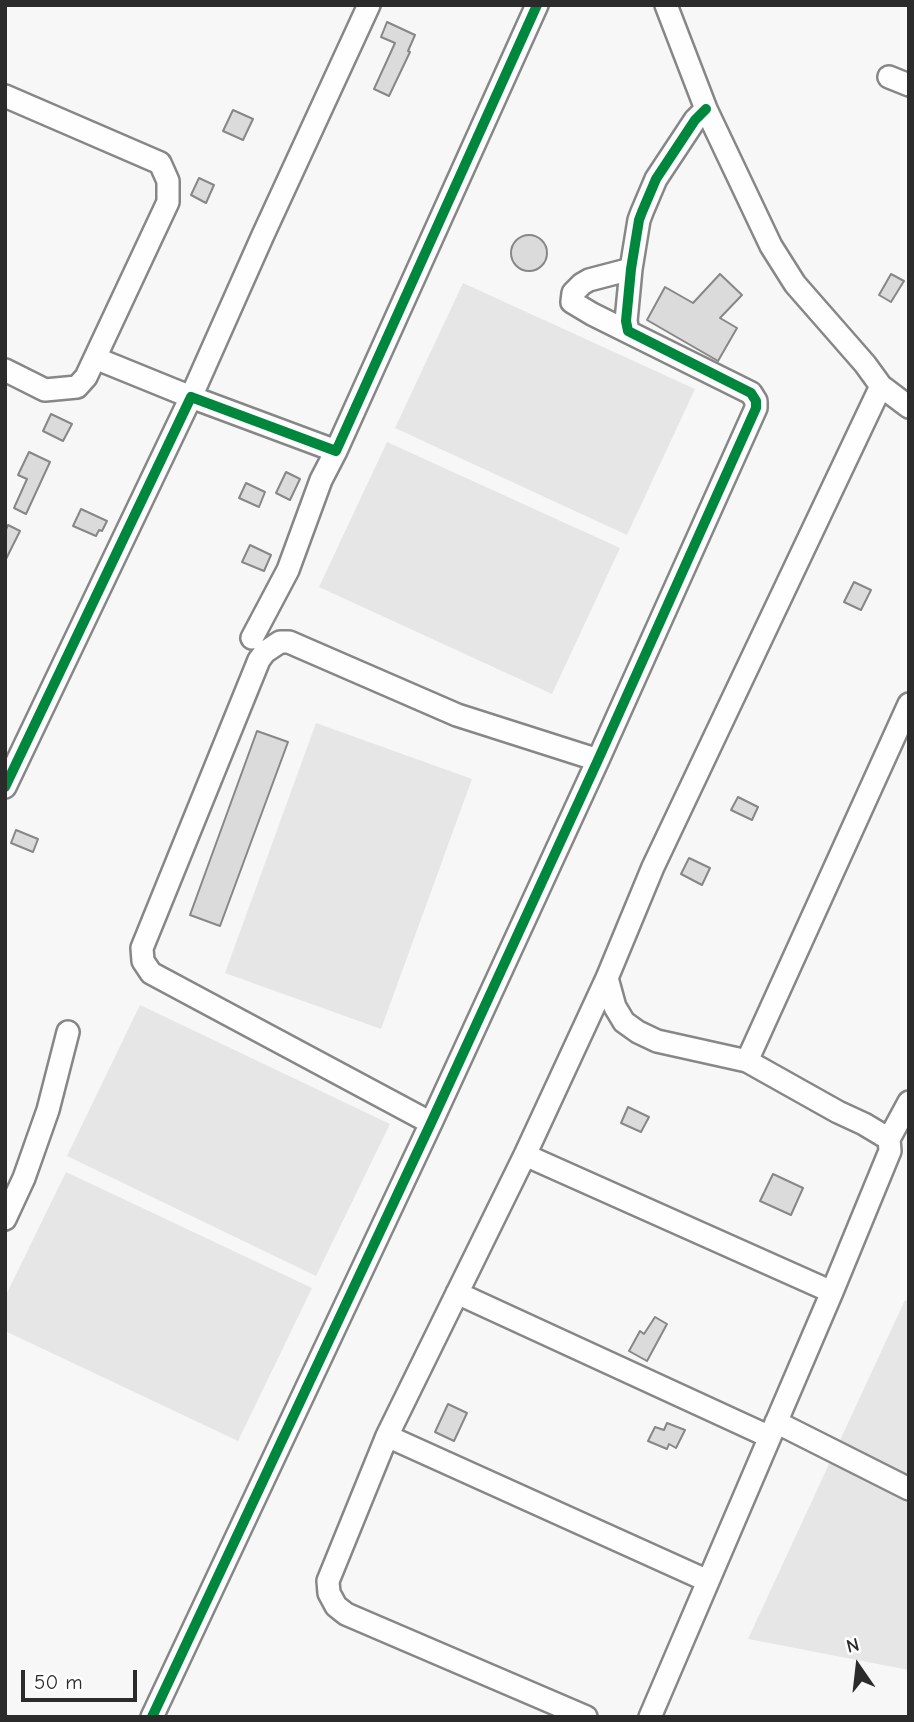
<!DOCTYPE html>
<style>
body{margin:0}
#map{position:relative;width:914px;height:1722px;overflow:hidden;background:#f7f7f7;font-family:"Comic Neue",sans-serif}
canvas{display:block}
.frame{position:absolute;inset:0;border:7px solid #2b2b2b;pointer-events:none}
.north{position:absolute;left:823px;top:1631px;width:70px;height:70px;-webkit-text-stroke:5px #fff;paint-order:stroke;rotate:346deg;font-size:19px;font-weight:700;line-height:28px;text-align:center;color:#2b2b2b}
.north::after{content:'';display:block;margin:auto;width:24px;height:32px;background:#2b2b2b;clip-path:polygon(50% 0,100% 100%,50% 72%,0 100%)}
.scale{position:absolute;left:21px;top:1670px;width:116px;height:32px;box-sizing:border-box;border:4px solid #2b2b2b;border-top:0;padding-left:9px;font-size:21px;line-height:24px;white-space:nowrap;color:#2b2b2b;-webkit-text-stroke:5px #fff;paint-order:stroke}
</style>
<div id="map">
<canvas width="914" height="1722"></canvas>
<div class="frame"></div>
<div class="north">N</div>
<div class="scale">50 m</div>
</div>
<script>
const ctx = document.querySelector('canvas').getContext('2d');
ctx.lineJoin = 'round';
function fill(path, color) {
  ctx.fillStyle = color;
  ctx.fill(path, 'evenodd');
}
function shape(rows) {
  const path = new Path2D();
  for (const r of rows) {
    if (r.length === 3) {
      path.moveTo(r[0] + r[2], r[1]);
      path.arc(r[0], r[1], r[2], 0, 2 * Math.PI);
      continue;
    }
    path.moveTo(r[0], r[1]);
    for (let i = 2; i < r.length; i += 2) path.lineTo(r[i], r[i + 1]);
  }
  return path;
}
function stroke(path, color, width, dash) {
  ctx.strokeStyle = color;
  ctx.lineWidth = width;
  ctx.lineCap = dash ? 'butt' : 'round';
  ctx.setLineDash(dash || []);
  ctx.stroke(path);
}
fill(shape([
 [463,283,695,389,627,535,395,428],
 [387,442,620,548,552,694,319,587],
 [316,723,472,779,381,1029,225,973],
 [140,1005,390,1124,316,1276,67,1156],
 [66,1172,312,1288,238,1441,5,1331,5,1297],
 [905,1300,909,1302,909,1670,748,1639]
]), '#e6e6e6');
const building = shape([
 [387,22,415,35,408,51,410,52,389,96,374,89,395,43,381,37,387,22],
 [233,110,253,119,243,140,223,131,233,110],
 [199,178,214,185,206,203,191,195,199,178],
 [529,253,18],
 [720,274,742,295,720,318,737,328,718,361,647,320,665,287,693,303,720,274],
 [891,274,904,281,891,302,879,295,891,274],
 [51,414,72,424,63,441,43,431,51,414],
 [29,452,50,462,26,514,14,508,27,479,18,475,29,452],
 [286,472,300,479,290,500,276,493,286,472],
 [246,483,265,492,259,507,239,498,246,483],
 [81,509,107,521,102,531,99,530,96,536,73,526,81,509],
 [8,525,20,531,5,561,5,532,8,525],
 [250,545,271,555,264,571,242,562,250,545],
 [854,582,871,590,861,610,844,602,854,582],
 [257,731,288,742,220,926,190,915,257,731],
 [738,797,758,807,752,820,731,810,738,797],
 [16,830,38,839,33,852,11,843,16,830],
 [689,858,710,868,702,885,681,874,689,858],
 [628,1107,649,1117,641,1132,621,1123,628,1107],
 [773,1174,803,1188,791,1215,760,1201,773,1174],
 [655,1317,667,1324,647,1361,629,1351,640,1331,644,1334,655,1317],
 [448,1404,467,1413,454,1441,435,1432,448,1404],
 [667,1423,685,1430,676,1448,669,1444,667,1449,648,1441,655,1427,664,1430,667,1423]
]);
fill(building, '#dbdbdb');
stroke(building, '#878787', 2);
const minor = shape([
 [666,5,706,109,771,246,795,284,865,364,881,386,909,407],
 [889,77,909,85],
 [5,96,160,163,168,181,168,202,86,377,77,387,45,390,5,370],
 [628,331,626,321,631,269,639,220,642,212,656,179,695,120,706,109],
 [95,358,191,397,263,235,369,5],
 [252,638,288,570,321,480,336,451],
 [5,787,191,397,336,451,537,5],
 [607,978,615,1007,624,1022,638,1032,657,1041,747,1061,838,1112,864,1124,889,1139,890,1151,832,1292,650,1717],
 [747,1061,909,704],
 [431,1123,151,973,143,961,142,948,259,660,265,652,280,642,289,642,457,715,598,760],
 [889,1139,909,1102],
 [525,1155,832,1292],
 [5,1219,24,1178,48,1110,68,1032],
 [457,1293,770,1437],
 [776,1422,909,1489],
 [387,1436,708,1581],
 [152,1717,431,1123,598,760,756,408,756,401,751,393,592,314,572,302,573,293,582,284,589,280,631,269],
 [586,1717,346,1614,336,1606,329,1593,328,1581,387,1436,525,1155,607,978,653,867,881,386]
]);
stroke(minor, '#878787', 26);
stroke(minor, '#fefefe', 21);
stroke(shape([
 [5,787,191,397,336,451,537,5],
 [152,1717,431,1123,598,760,756,408,756,401,751,393,628,331,626,321,631,269,639,220,642,212,656,179,695,120,706,109]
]), '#00873e', 10);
</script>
